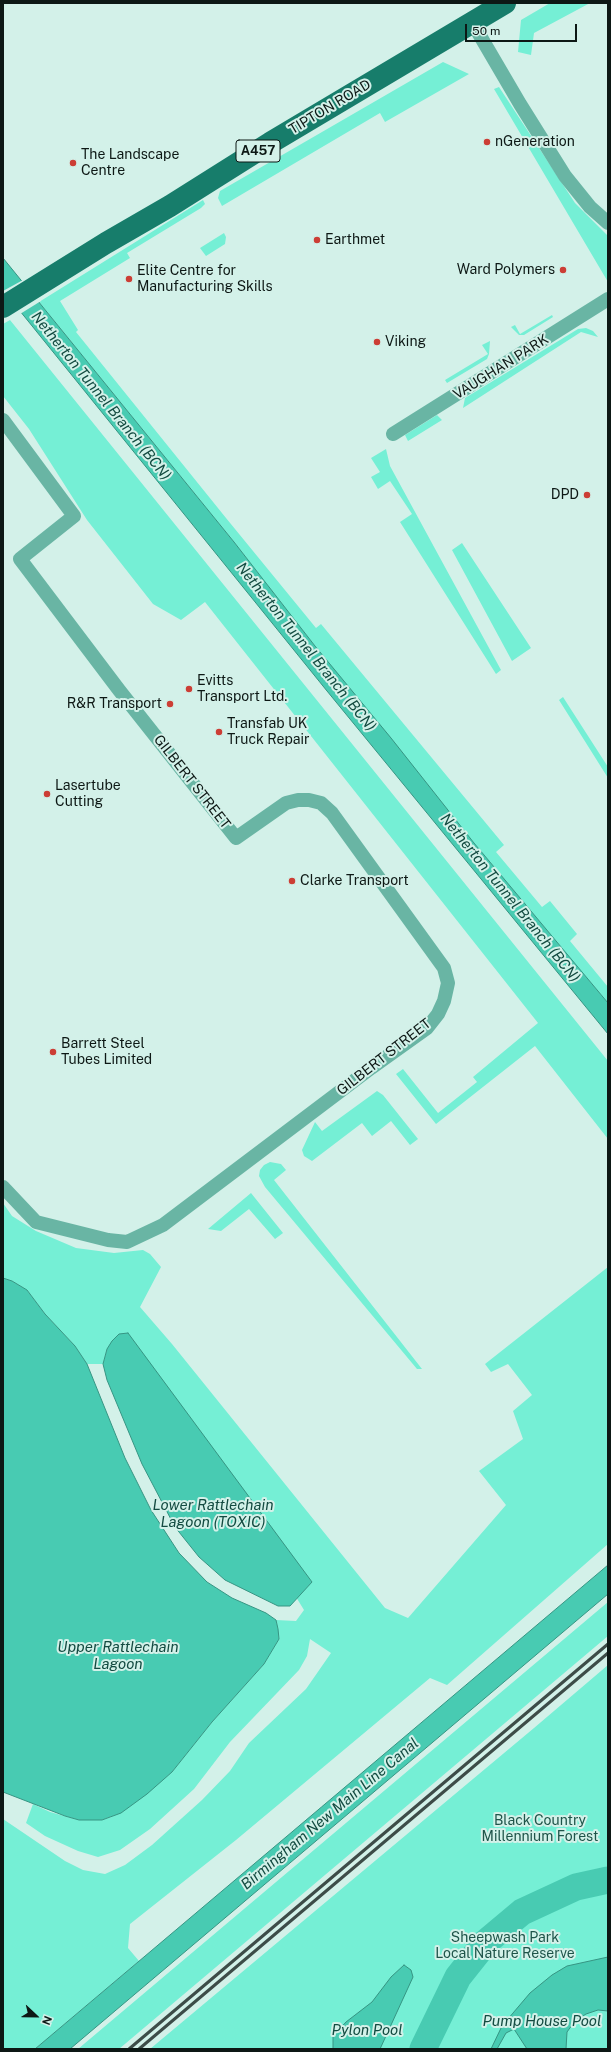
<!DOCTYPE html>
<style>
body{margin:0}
#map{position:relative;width:611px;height:2052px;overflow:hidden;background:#d3f1e9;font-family:"Public Sans",sans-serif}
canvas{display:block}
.frame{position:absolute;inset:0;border:4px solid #0d1815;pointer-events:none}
.north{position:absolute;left:16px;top:1996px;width:40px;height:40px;-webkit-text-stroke:3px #d3f1e9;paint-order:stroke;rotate:112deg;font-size:11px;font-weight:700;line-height:16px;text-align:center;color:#0d1815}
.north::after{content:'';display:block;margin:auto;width:14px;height:18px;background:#0d1815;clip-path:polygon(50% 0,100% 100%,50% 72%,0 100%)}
.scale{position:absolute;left:465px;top:24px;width:112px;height:18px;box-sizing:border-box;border:2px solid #0d1815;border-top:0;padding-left:5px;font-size:12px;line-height:14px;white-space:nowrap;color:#0d1815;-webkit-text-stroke:3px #d3f1e9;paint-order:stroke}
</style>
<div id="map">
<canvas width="611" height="2052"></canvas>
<div class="frame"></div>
<div class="north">N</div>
<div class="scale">50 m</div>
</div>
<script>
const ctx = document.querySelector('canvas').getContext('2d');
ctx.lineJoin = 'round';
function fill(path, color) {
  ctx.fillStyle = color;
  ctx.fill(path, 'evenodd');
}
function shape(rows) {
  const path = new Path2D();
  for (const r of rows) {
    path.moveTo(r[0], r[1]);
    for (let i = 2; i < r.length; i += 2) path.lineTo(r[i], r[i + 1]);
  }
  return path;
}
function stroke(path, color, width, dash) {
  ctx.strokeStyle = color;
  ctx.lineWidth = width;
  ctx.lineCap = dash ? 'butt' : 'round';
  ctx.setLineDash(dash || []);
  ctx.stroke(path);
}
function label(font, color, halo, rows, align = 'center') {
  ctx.font = font + ' "Public Sans",sans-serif';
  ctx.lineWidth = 4;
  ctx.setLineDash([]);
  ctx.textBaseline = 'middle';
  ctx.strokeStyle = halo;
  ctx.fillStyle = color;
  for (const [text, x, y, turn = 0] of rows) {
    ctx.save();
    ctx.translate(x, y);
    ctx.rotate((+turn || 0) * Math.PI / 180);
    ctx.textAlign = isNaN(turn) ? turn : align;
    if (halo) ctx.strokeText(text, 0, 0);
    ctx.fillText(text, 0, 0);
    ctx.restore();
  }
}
fill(shape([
 [550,3,590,3,534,33,531,55,518,52,521,20],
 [443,62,469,74,385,122,380,113,222,206,218,198,220,191],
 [499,87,575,203,608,236,608,282,494,89],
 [203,200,205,204,201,208,127,253,130,258,60,301,78,330,76,332,226,518,316,628,321,624,504,845,496,852,542,907,550,901,577,934,570,941,608,987,608,1003,474,843,315,646,234,542,39,302],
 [224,233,226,237,225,244,206,256,200,248],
 [552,315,553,317,524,335,519,335,511,327,515,325,520,334],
 [10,320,608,1061,608,1139,535,1046,436,1124,396,1074,403,1069,438,1113,477,1082,473,1077,538,1023,205,602,181,620,153,604,87,520,29,429,3,396,3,324],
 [586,328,593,331,598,337,581,332,463,408,465,398,578,329],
 [490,341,489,354,487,359,447,383,445,380,488,354,482,345],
 [437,415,442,420,408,441,405,435],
 [386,449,390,466,501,670,496,674,400,522,412,514,390,481,378,489,371,477,380,472,371,458],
 [462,543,531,648,512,661,452,550],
 [563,697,608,767,608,778,559,700],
 [377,1091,383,1095,418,1139,410,1145,391,1121,372,1136,362,1123,312,1161,304,1156,302,1150,315,1122,322,1131],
 [270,1162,281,1164,286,1170,274,1180,422,1369,417,1369,265,1187,259,1176,260,1170,264,1165],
 [251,1193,283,1233,275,1239,249,1209,221,1231,208,1229],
 [3,1203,12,1216,36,1231,76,1248,114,1253,143,1250,150,1254,161,1267,140,1307,172,1344,385,1608,408,1618,506,1505,479,1471,523,1439,513,1411,532,1395,508,1364,491,1372,485,1364,608,1267,608,1544,447,1685,430,1678,236,1840,130,1924,128,1948,139,1961,35,2049,3,2049,3,1819,65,1861,83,1870,105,1874,125,1865,152,1845,202,1800,230,1771,249,1743,306,1689,331,1653,310,1639,307,1656,299,1670,230,1742,194,1789,150,1829,120,1850,98,1857,78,1851,45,1836,26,1823,33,1804,50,1812,79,1820,102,1820,111,1817,131,1805,172,1772,212,1722,264,1664,279,1639,276,1620,296,1621,304,1610,296,1597,312,1582,107,1349,103,1364,87,1364,75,1346,45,1314,27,1290,12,1281,3,1278],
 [608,1602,608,1636,383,1826,119,2049,78,2049],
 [608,1665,608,2049,150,2049,534,1728]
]), '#75efd5');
const water = shape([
 [3,258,234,542,315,646,391,738,474,843,608,1003,608,1034,327,691,3,290,3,258],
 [3,1278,12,1281,27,1290,45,1314,75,1346,87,1364,125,1458,151,1510,179,1553,207,1582,232,1598,266,1613,276,1620,278,1629,279,1639,264,1664,212,1722,172,1772,147,1794,121,1813,102,1820,79,1820,65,1816,3,1792,3,1278],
 [128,1333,312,1582,290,1606,278,1606,225,1580,199,1557,175,1527,142,1464,107,1380,103,1364,107,1349,112,1341,119,1334,128,1333],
 [608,1565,608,1594,70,2049,35,2049,608,1565],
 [608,1957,608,2011,598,2010,586,2014,575,2021,567,2032,566,2049,527,2049,514,2029,506,2033,497,2049,491,2049,502,2026,530,1993,552,1975,567,1966,608,1957],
 [404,1965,411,1970,413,1977,380,2049,333,2049,333,2036,346,2022,372,2002,391,1977,404,1965]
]);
fill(water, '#48cbb2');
stroke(water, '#369583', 1);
fill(shape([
 [23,280,41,301,20,314,3,291]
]), '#d3f1e9');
stroke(shape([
 [423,2049,458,1977,485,1943,522,1912,576,1887,608,1880]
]), '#48cbb2', 27);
stroke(shape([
 [472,22,520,104,565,176,590,207,608,223],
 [3,420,74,516,20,559,119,690,236,838,286,803,298,800,309,800,321,803,332,813,444,968,448,983,444,1001,438,1014,427,1028,371,1068,163,1225,127,1242,108,1240,36,1222,3,1187],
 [393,434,608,299]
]), '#69b5a4', 14);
stroke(shape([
 [3,307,106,243,170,206,270,143,505,3]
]), '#177d6b', 22);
stroke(shape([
 [129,2049,608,1644],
 [139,2049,608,1653]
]), '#3d4c48', 3);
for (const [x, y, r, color] of [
 [487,142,4,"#cc3e35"],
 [73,163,4,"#cc3e35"],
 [317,240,4,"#cc3e35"],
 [563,270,4,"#cc3e35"],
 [129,279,4,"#cc3e35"],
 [377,342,4,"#cc3e35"],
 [587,495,4,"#cc3e35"],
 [189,689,4,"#cc3e35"],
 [170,704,4,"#cc3e35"],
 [219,732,4,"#cc3e35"],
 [47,794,4,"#cc3e35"],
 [292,881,4,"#cc3e35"],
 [53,1052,4,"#cc3e35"]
]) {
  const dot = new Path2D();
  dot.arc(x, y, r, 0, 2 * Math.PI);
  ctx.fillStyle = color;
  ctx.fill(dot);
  stroke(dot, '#d3f1e9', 1.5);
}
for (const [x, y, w] of [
 [258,151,44]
]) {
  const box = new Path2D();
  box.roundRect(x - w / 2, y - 11, w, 22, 3);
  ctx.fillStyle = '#d3f1e9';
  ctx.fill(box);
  stroke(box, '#0d1815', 1);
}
label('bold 13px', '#0d1815', null, [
 ["A457",258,151]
]);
label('14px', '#0d1815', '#d3f1e9', [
 ["TIPTON ROAD",330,107,-31],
 ["VAUGHAN PARK",501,367,-32],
 ["GILBERT STREET",192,782,52],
 ["GILBERT STREET",384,1057,-38]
]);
label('14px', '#0d1815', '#d3f1e9', [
 ["nGeneration",495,142],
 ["The Landscape",81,155],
 ["Centre",81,171],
 ["Earthmet",325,240],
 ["Ward Polymers",555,270,"right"],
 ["Elite Centre for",137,271],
 ["Manufacturing Skills",137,287],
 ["Viking",385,342],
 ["DPD",579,495,"right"],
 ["Evitts",197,681],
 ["Transport Ltd.",197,697],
 ["R&R Transport",162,704,"right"],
 ["Transfab UK",227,724],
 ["Truck Repair",227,740],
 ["Lasertube",55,786],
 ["Cutting",55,802],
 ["Clarke Transport",300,881],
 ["Barrett Steel",61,1044],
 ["Tubes Limited",61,1060]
], 'left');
label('14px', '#1e5449', '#d3f1e9', [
 ["Black Country",540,1821],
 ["Millennium Forest",540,1837],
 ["Sheepwash Park",505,1938],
 ["Local Nature Reserve",505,1954]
]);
label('italic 15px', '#134b41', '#d3f1e9', [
 ["Netherton Tunnel Branch (BCN)",101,396,51],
 ["Netherton Tunnel Branch (BCN)",306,647,51],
 ["Netherton Tunnel Branch (BCN)",510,898,51],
 ["Lower Rattlechain",213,1505],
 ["Lagoon (TOXIC)",213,1522],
 ["Upper Rattlechain",118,1647],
 ["Lagoon",118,1664],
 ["Birmingham New Main Line Canal",330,1814,-40],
 ["Pump House Pool",542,2021],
 ["Pylon Pool",367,2030]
]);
</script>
